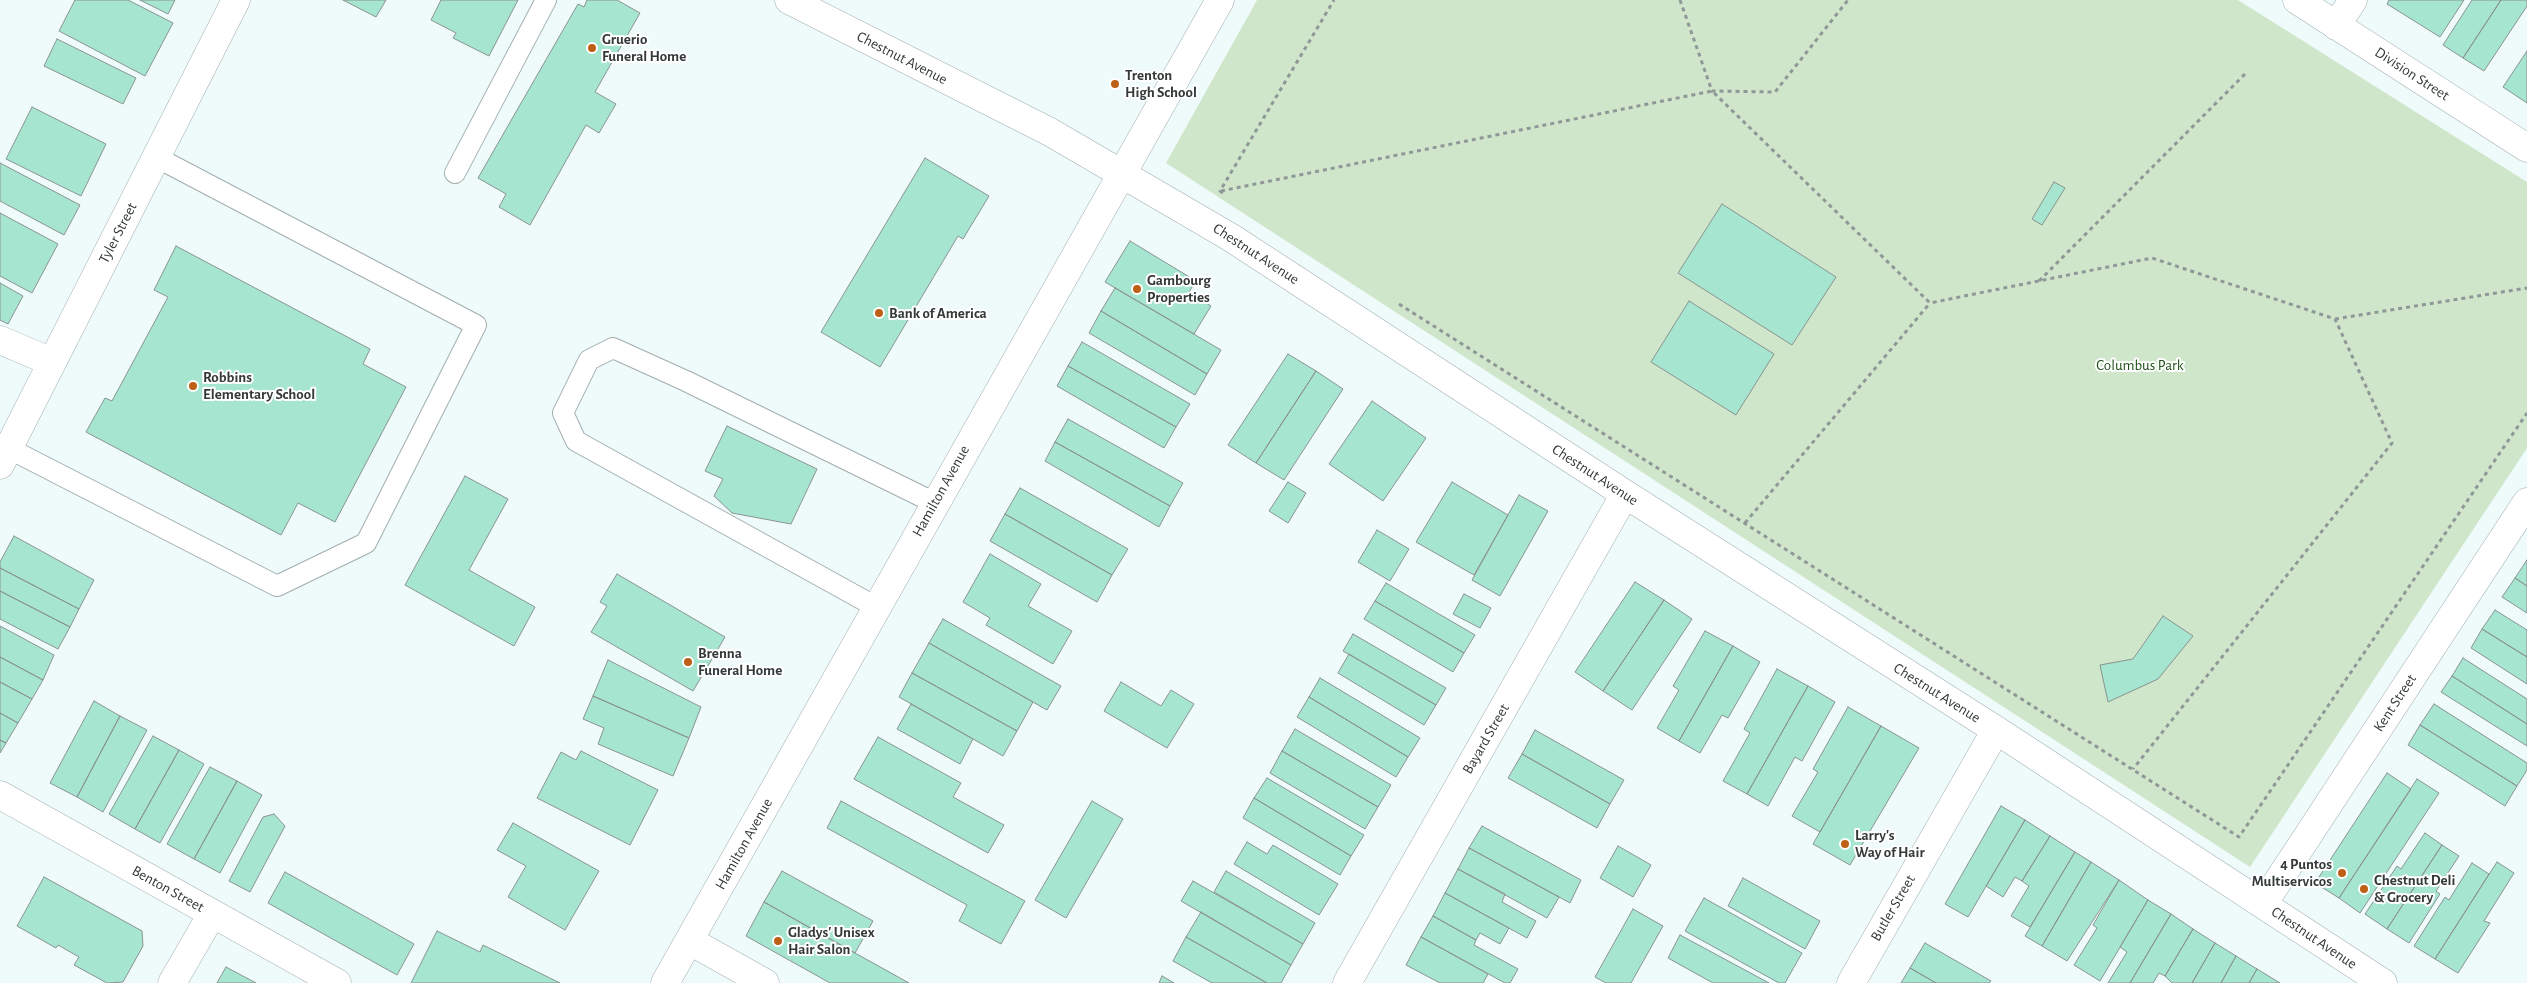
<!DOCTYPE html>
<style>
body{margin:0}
canvas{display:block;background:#effbfb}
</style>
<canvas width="2527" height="983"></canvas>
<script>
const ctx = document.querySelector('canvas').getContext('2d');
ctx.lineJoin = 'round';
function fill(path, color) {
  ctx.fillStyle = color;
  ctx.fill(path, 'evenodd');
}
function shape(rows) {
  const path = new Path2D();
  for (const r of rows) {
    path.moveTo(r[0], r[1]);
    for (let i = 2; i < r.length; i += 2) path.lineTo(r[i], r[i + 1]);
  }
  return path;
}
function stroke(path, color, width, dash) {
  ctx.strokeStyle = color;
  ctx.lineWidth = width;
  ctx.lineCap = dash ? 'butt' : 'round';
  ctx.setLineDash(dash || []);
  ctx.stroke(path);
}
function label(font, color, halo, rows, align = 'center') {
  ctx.font = font + ' "Alegreya Sans",sans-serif';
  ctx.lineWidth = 4;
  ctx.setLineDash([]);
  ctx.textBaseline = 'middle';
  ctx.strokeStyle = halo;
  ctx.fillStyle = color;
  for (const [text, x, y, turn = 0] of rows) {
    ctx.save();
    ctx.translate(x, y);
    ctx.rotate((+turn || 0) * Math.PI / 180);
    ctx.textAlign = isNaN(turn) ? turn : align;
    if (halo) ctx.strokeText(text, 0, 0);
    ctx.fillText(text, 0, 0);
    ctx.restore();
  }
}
fill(shape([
 [1257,0,2238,0,2527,182,2527,448,2250,867,1166,163]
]), '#cfe6cb');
const building = shape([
 [75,0,128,0,173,23,145,76,59,31,75,0],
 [140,0,175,0,168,14,140,0],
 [343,0,386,0,376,17,343,0],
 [441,0,518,0,489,56,453,38,456,33,431,20,441,0],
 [587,0,617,0,640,13,595,92,616,104,599,133,586,125,530,225,499,207,506,194,478,178,578,4,584,7,587,0],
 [2389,0,2464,0,2440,37,2387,4,2389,0],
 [2472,0,2501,0,2463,58,2443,45,2472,0],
 [2501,0,2527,0,2527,6,2484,71,2463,58,2501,0],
 [57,39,136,78,123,104,44,66,57,39],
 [2527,51,2527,103,2503,87,2527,51],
 [32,107,106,144,81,196,6,159,32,107],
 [925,158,989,196,963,239,958,236,880,367,821,332,925,158],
 [0,163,80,205,64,235,0,201,0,163],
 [2054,182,2065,188,2042,225,2032,219,2054,182],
 [1722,204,1836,277,1792,345,1678,273,1722,204],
 [0,213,58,244,32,293,0,276,0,213],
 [1130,241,1196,281,1189,292,1211,306,1194,334,1105,282,1130,241],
 [176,246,370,349,363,364,406,387,335,522,298,503,281,535,86,432,105,398,112,401,168,297,154,290,176,246],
 [0,283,23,296,8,324,0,320,0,283],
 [1115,288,1221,350,1207,374,1101,311,1115,288],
 [1689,301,1774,354,1736,415,1651,362,1689,301],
 [1101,311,1207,374,1195,395,1089,333,1101,311],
 [1082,342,1190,404,1176,427,1068,366,1082,342],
 [1288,354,1316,371,1256,463,1228,445,1288,354],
 [1068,366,1176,427,1164,448,1057,386,1068,366],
 [1316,371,1343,389,1284,480,1256,463,1316,371],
 [1372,401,1426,438,1383,501,1329,464,1372,401],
 [1068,419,1183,483,1170,506,1055,442,1068,419],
 [727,426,817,469,791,524,732,513,714,496,723,479,705,471,727,426],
 [1055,442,1170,506,1159,527,1045,461,1055,442],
 [465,476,508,499,469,570,535,607,514,646,405,585,465,476],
 [1288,482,1306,493,1288,523,1269,511,1288,482],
 [1452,482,1508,515,1474,575,1416,542,1452,482],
 [1020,488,1128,549,1112,575,1005,514,1020,488],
 [1519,495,1548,511,1500,596,1472,580,1519,495],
 [1005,514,1112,575,1097,602,990,541,1005,514],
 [1377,530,1409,549,1390,581,1358,562,1377,530],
 [14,536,94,580,79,609,0,568,0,562,14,536],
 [990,554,1041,584,1028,606,1072,631,1053,664,986,625,990,618,963,602,990,554],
 [2527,560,2527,586,2515,578,2527,560],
 [0,568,79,609,70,627,0,591,0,568],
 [617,574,725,637,693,691,591,632,607,606,600,602,617,574],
 [2515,578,2527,586,2527,613,2502,597,2515,578],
 [1635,582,1664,600,1603,691,1575,672,1635,582],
 [1386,583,1475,635,1464,653,1375,601,1386,583],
 [0,591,70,627,58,649,0,619,0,591],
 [1464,594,1491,608,1480,628,1453,614,1464,594],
 [1664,600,1692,619,1632,710,1603,691,1664,600],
 [1375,601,1464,653,1453,672,1364,619,1375,601],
 [2495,610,2527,630,2527,657,2482,629,2495,610],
 [2163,616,2193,636,2158,679,2108,702,2100,665,2133,659,2163,616],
 [943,619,1061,686,1047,710,929,643,943,619],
 [0,626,54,655,43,680,0,657,0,626],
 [2482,629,2527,657,2527,684,2471,648,2482,629],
 [1705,631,1733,646,1679,741,1657,728,1679,690,1673,686,1705,631],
 [1353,634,1446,688,1436,705,1343,651,1353,634],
 [929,643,1033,702,1017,731,912,673,929,643],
 [1733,646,1760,662,1728,718,1722,715,1700,753,1679,741,1733,646],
 [1349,654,1436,705,1424,725,1338,673,1349,654],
 [0,657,43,680,32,699,0,682,0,657],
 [2463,658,2527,699,2527,724,2452,676,2463,658],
 [608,660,701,707,689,738,593,696,608,660],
 [1777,669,1808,686,1747,794,1723,781,1750,733,1744,729,1777,669],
 [912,673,1017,731,1003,756,899,697,912,673],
 [2452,676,2527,724,2527,746,2441,692,2452,676],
 [1320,678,1420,738,1408,757,1309,697,1320,678],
 [0,682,32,699,18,723,0,713,0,682],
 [1121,682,1161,706,1171,690,1194,704,1167,748,1104,711,1121,682],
 [1808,686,1835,702,1802,761,1795,757,1768,806,1747,794,1808,686],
 [593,696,689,738,673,776,598,744,604,728,583,719,593,696],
 [1309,697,1408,757,1396,777,1297,717,1309,697],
 [94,701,120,716,77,797,50,783,94,701],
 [911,704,973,739,960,764,897,729,911,704],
 [2434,704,2527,763,2527,770,2517,786,2420,725,2434,704],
 [1848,707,1881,726,1820,832,1792,816,1818,772,1813,769,1848,707],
 [0,713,18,723,6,743,0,740,0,713],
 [120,716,147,730,103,812,77,797,120,716],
 [2420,725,2517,786,2505,806,2408,745,2420,725],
 [1881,726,1919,748,1850,865,1813,844,1881,726],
 [1295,729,1391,785,1378,807,1282,751,1295,729],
 [1535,730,1624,780,1610,804,1522,754,1535,730],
 [153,736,179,750,135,829,109,814,153,736],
 [878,737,961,783,953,797,1004,825,988,853,854,779,878,737],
 [0,740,6,743,0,753,0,740],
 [179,750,204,764,160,843,135,829,179,750],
 [581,751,658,790,630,845,537,798,561,752,576,760,581,751],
 [1282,751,1378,807,1365,829,1270,773,1282,751],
 [1522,754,1610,804,1597,828,1508,778,1522,754],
 [210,767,237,781,194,859,167,844,210,767],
 [2387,773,2411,789,2339,898,2315,883,2387,773],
 [1267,778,1364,835,1351,856,1254,798,1267,778],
 [2417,779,2439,793,2360,913,2339,898,2417,779],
 [237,781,262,795,220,873,194,859,237,781],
 [1254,798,1351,856,1340,875,1243,818,1254,798],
 [841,801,1025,901,1001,944,959,921,967,905,827,828,841,801],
 [1092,801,1123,819,1066,918,1035,900,1092,801],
 [2001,806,2025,820,1968,917,1945,904,2001,806],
 [274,814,285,826,250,892,229,881,263,817,274,814],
 [2025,820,2050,836,2022,881,2015,877,2003,897,1986,886,2025,820],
 [513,823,599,871,565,930,508,897,526,866,497,850,513,823],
 [1482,826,1581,880,1570,903,1469,848,1482,826],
 [2425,833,2442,845,2387,929,2365,914,2397,866,2401,869,2425,833],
 [2050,836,2075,852,2030,927,2011,916,2029,886,2022,881,2050,836],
 [1247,842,1267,854,1273,845,1338,884,1319,915,1234,864,1247,842],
 [2442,845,2459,856,2436,891,2440,894,2409,943,2387,929,2442,845],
 [1618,846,1651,865,1633,897,1600,878,1618,846],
 [1469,848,1559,897,1547,918,1458,869,1469,848],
 [2075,852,2091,862,2042,946,2025,936,2075,852],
 [2091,862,2119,880,2067,961,2042,946,2091,862],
 [2497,862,2514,873,2484,921,2490,923,2458,973,2435,959,2497,862],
 [2472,863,2489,874,2435,959,2414,946,2445,897,2449,900,2472,863],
 [1458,869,1505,894,1502,902,1536,921,1527,938,1445,893,1458,869],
 [782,871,873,921,855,953,764,902,782,871],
 [1226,871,1315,923,1303,944,1214,892,1226,871],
 [285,872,414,944,397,975,268,903,285,872],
 [44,877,142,931,143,946,123,982,107,983,74,965,79,957,58,945,56,948,17,926,44,877],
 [1743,878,1820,921,1805,949,1728,906,1743,878],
 [2119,880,2148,900,2100,981,2074,965,2097,928,2093,925,2119,880],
 [1193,881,1303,944,1291,965,1181,901,1193,881],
 [1445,893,1509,928,1500,944,1480,933,1476,940,1433,916,1445,893],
 [1704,898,1802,953,1785,983,1779,983,1685,931,1704,898],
 [2148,900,2171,914,2130,983,2108,983,2127,952,2120,947,2148,900],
 [764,902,855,953,909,983,830,983,746,936,764,902],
 [1633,909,1663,926,1631,983,1606,983,1595,977,1633,909],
 [1201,912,1291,965,1281,983,1267,983,1186,937,1201,912],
 [2171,914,2193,929,2165,976,2159,973,2153,983,2130,983,2171,914],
 [1433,916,1476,940,1474,945,1518,969,1510,983,1505,983,1421,937,1433,916],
 [2193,929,2215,943,2192,983,2172,983,2165,976,2193,929],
 [437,931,480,952,483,945,560,983,411,983,437,931],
 [1680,935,1769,983,1713,983,1668,958,1680,935],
 [1186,937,1267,983,1212,983,1173,961,1186,937],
 [1421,937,1488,974,1483,983,1440,983,1406,965,1421,937],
 [1925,943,1991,981,1989,983,1936,983,1910,968,1925,943],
 [2215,943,2236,956,2221,983,2192,983,2215,943],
 [2236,956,2257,969,2249,983,2221,983,2236,956],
 [226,967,256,983,217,983,226,967],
 [1910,968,1936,983,1901,983,1910,968],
 [2257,969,2280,983,2249,983,2257,969],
 [1162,976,1174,983,1159,983,1162,976]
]);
fill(building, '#a6e6d0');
stroke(building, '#8a9390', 1);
const service = shape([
 [455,173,546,0],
 [8,448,277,586,366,543,476,325,156,157],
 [876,607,576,441,563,413,589,360,613,348,686,381,935,503]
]);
const minor = shape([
 [789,0,1050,132,1230,237,1625,494,1996,730,2383,983],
 [2297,0,2527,148],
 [2336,26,2353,0],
 [0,340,52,362],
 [0,465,236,0],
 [0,795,337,983],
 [2263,904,2527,502],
 [690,941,765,983],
 [172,983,212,914],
 [1347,983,1625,494],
 [1851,983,1996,730]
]);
const secondary = shape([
 [665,983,1220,0]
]);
stroke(service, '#a2aeae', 22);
stroke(minor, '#a2aeae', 29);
stroke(secondary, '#a2aeae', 29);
stroke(shape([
 [1680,0,1712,91,1775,92,1848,0],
 [1221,191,1712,91,1930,303,2152,258,2335,319,2392,443,2133,769],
 [1223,193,1220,191,1334,0],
 [2039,281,2246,73],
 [1399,304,2239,837,2527,413],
 [2335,319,2527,288],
 [1745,523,1930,303]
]), '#8f9797', 3, [4, 4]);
stroke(service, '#fff', 20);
stroke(minor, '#fff', 28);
stroke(secondary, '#fff', 28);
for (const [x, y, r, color] of [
 [592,48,5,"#bd5f15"],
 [1115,84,5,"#bd5f15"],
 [1137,289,5,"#bd5f15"],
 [879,313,5,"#bd5f15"],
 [193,386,5,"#bd5f15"],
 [688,662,5,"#bd5f15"],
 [1845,844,5,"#bd5f15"],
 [2342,873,5,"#bd5f15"],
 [2364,889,5,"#bd5f15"],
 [778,941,5,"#bd5f15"]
]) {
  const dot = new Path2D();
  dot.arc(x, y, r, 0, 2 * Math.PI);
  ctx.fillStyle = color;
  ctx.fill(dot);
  stroke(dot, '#fff', 2);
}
label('bold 15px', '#343939', '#fff', [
 ["Gruerio",602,39],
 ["Funeral Home",602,56],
 ["Trenton",1125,75],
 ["High School",1125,92],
 ["Gambourg",1147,280],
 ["Properties",1147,297],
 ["Bank of America",889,313],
 ["Robbins",203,377],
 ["Elementary School",203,394],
 ["Brenna",698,653],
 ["Funeral Home",698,670],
 ["Larry's",1855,835],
 ["Way of Hair",1855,852],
 ["4 Puntos",2332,864,"right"],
 ["Multiservicos",2332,881,"right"],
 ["Chestnut Deli",2374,880],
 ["& Grocery",2374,897],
 ["Gladys' Unisex",788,932],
 ["Hair Salon",788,949]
], 'left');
label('15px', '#343939', '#fff', [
 ["Chestnut Avenue",902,58,27],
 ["Division Street",2412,74,33],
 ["Tyler Street",118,233,-63],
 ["Chestnut Avenue",1256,254,33],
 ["Chestnut Avenue",1595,475,33],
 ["Hamilton Avenue",941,491,-61],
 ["Chestnut Avenue",1937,693,32],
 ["Kent Street",2395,703,-57],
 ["Bayard Street",1486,739,-60],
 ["Hamilton Avenue",744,844,-61],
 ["Benton Street",168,889,29],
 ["Butler Street",1893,908,-60],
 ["Chestnut Avenue",2314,938,34]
]);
label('15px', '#1f5018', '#fff', [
 ["Columbus Park",2140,365]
]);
</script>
